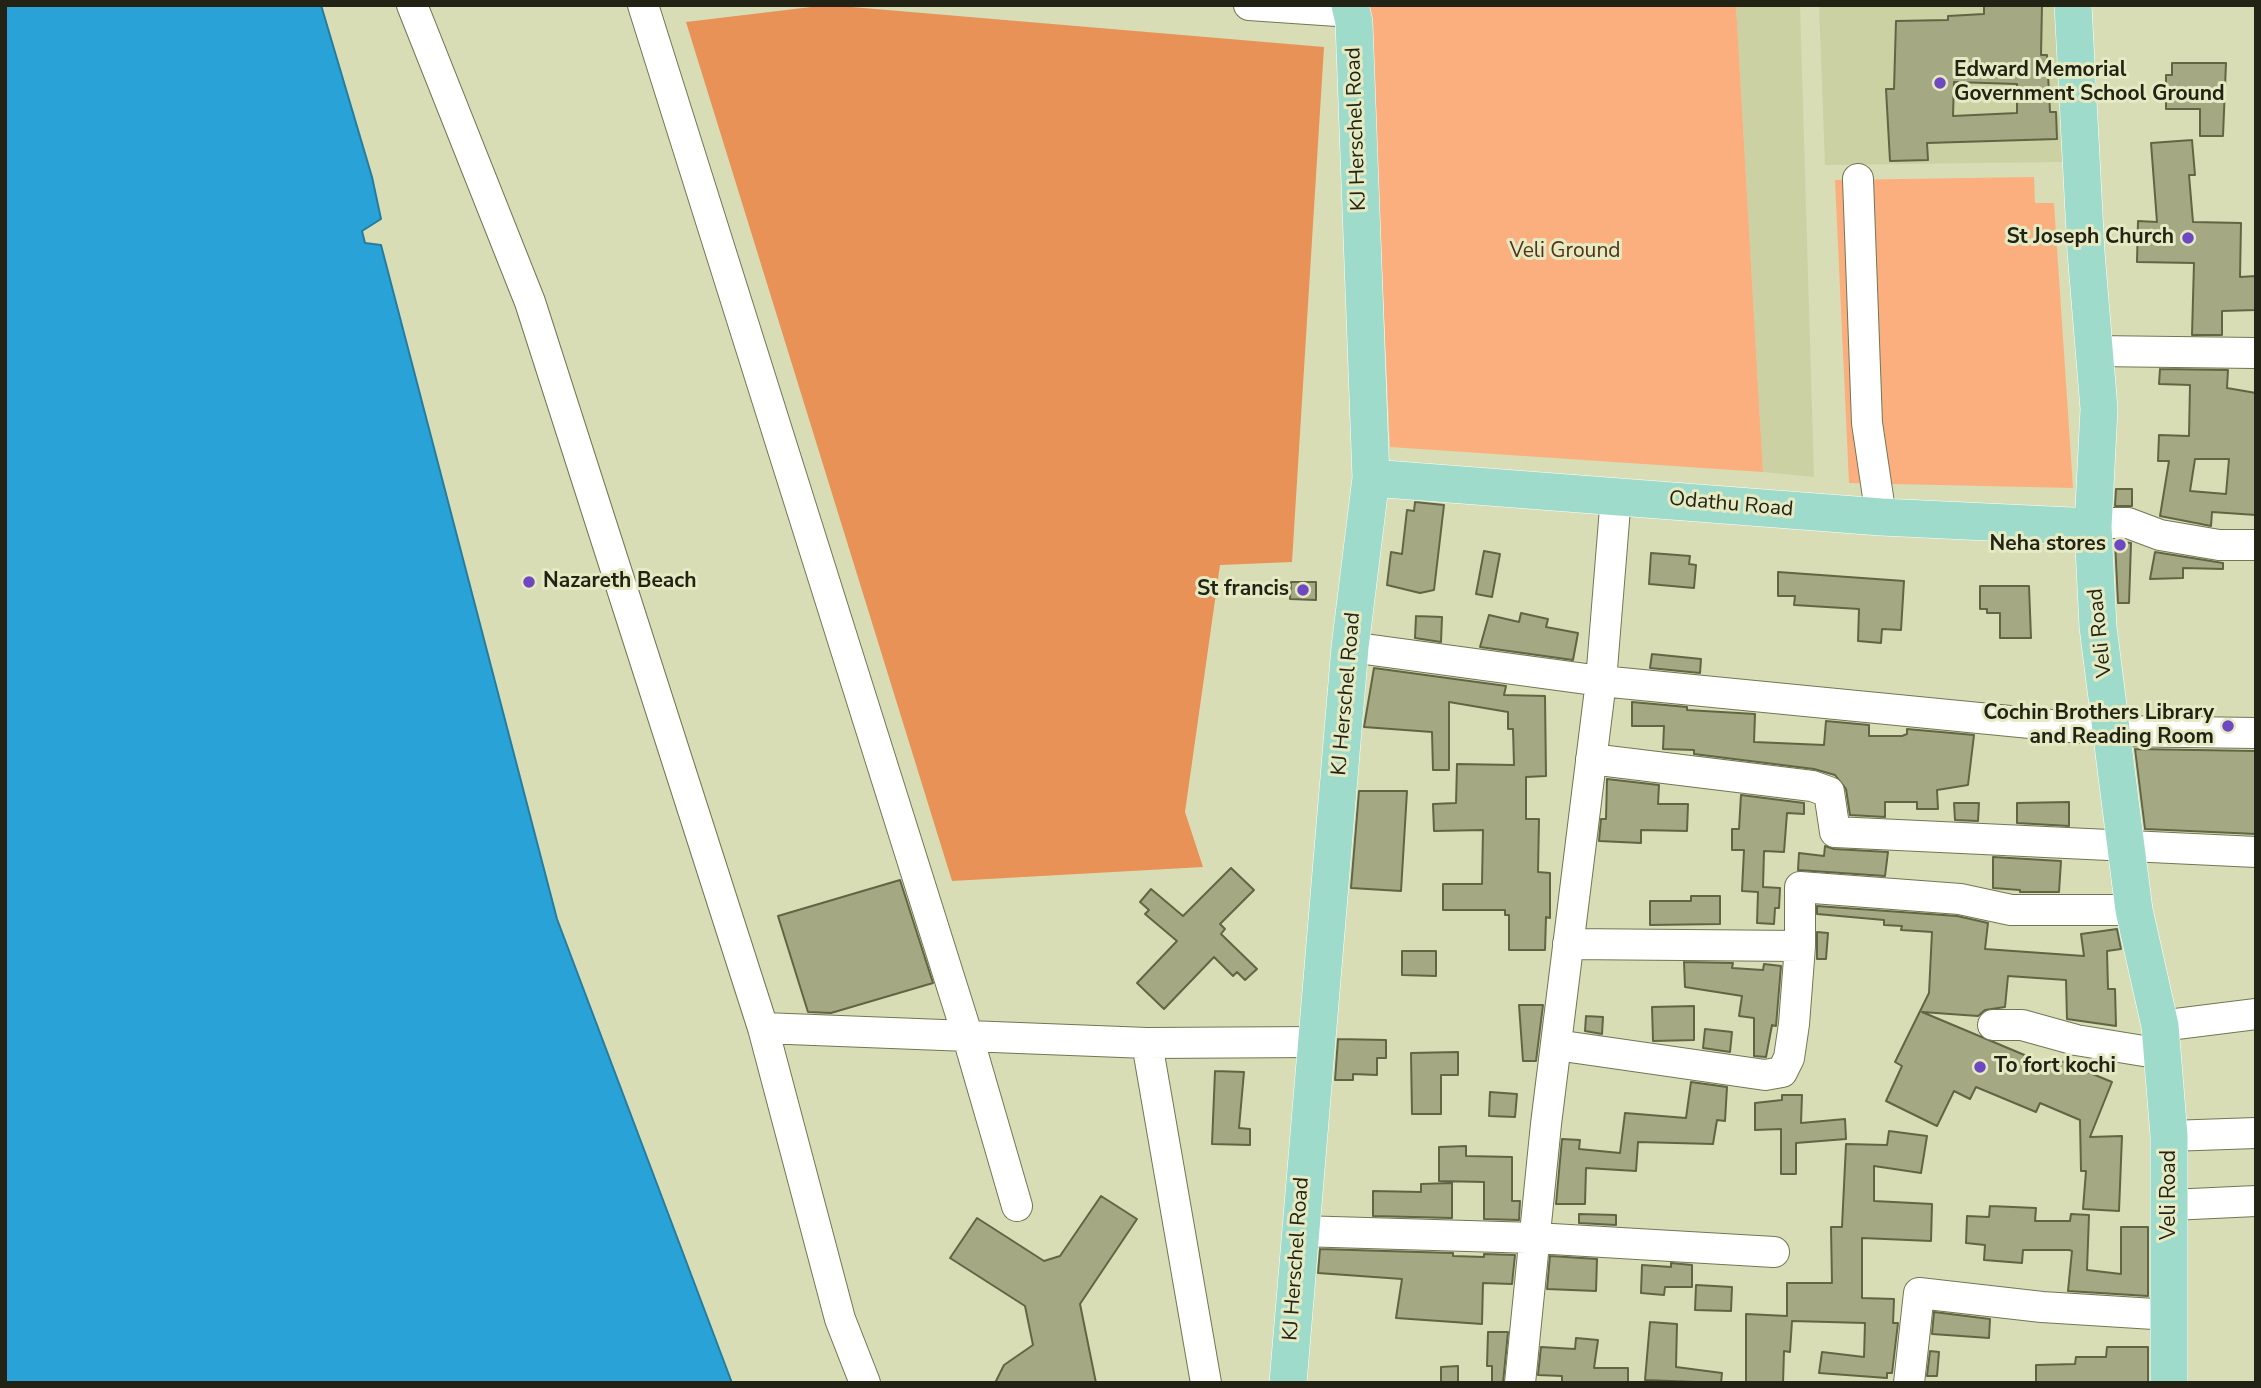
<!DOCTYPE html>
<style>
body{margin:0}
#map{position:relative;width:2261px;height:1388px;overflow:hidden;background:#d8ddb6;font-family:"Nunito Sans",sans-serif}
canvas{display:block}
.frame{position:absolute;inset:0;border:7px solid #222315;pointer-events:none}
</style>
<div id="map">
<canvas width="2261" height="1388"></canvas>
<div class="frame"></div>
</div>
<script>
const ctx = document.querySelector('canvas').getContext('2d');
ctx.lineJoin = 'round';
function fill(path, color) {
  ctx.fillStyle = color;
  ctx.fill(path, 'evenodd');
}
function shape(rows) {
  const path = new Path2D();
  for (const r of rows) {
    path.moveTo(r[0], r[1]);
    for (let i = 2; i < r.length; i += 2) path.lineTo(r[i], r[i + 1]);
  }
  return path;
}
function stroke(path, color, width, dash) {
  ctx.strokeStyle = color;
  ctx.lineWidth = width;
  ctx.lineCap = dash ? 'butt' : 'round';
  ctx.setLineDash(dash || []);
  ctx.stroke(path);
}
function label(font, color, halo, rows, align = 'center') {
  ctx.font = font + ' "Nunito Sans",sans-serif';
  ctx.lineWidth = 6;
  ctx.setLineDash([]);
  ctx.textBaseline = 'middle';
  ctx.strokeStyle = halo;
  ctx.fillStyle = color;
  for (const [text, x, y, turn = 0] of rows) {
    ctx.save();
    ctx.translate(x, y);
    ctx.rotate((+turn || 0) * Math.PI / 180);
    ctx.textAlign = isNaN(turn) ? turn : align;
    if (halo) ctx.strokeText(text, 0, 0);
    ctx.fillText(text, 0, 0);
    ctx.restore();
  }
}
fill(shape([
 [1736,5,1800,5,1814,477,1763,472],
 [1819,5,2055,5,2062,162,1825,165]
]), '#cbd1a3');
fill(shape([
 [1370,5,1736,5,1763,472,1390,447],
 [2034,177,2035,203,2054,203,2073,488,1849,483,1835,180]
]), '#fbaf7e');
fill(shape([
 [828,5,1324,47,1292,562,1220,565,1185,812,1203,867,952,881,686,22]
]), '#e89258');
const water = shape([
 [5,5,321,5,372,177,381,219,362,231,365,243,381,245,557,919,732,1383,5,1383,5,5]
]);
fill(water, '#29a2d8');
stroke(water, '#277c9e', 2);
const building = shape([
 [1984,5,2042,5,2041,55,2047,55,2050,112,2056,112,2057,139,1927,143,1928,160,1890,161,1886,89,1894,89,1896,21,1948,20,1948,16,1984,14,1984,5],
 [1954,82,2017,84,2017,113,1953,116,1954,82],
 [2172,63,2226,63,2223,136,2200,136,2200,109,2166,109,2166,75,2172,75,2172,63],
 [2192,140,2195,175,2189,175,2193,222,2241,223,2240,277,2256,276,2256,310,2222,311,2222,335,2192,335,2194,263,2137,262,2138,221,2157,222,2151,143,2192,140],
 [2160,369,2228,370,2227,388,2256,393,2256,515,2212,512,2211,526,2160,516,2169,461,2158,461,2159,435,2189,436,2190,385,2159,384,2160,369],
 [2195,459,2229,459,2226,494,2190,491,2195,459],
 [2116,489,2132,489,2132,506,2115,506,2116,489],
 [1415,502,1444,505,1434,590,1420,593,1387,585,1391,552,1402,554,1407,510,1414,511,1415,502],
 [2115,541,2131,543,2129,603,2118,603,2115,541],
 [1484,551,1500,554,1492,597,1476,594,1484,551],
 [2155,552,2223,563,2223,569,2183,568,2183,578,2150,579,2155,552],
 [1651,553,1690,556,1689,564,1696,565,1694,588,1649,584,1651,553],
 [1778,572,1904,581,1901,630,1882,629,1881,643,1858,641,1859,609,1794,605,1795,596,1778,596,1778,572],
 [1291,582,1316,582,1316,600,1290,599,1291,582],
 [1980,586,2029,586,2031,638,2000,638,2000,613,1987,613,1987,609,1980,609,1980,586],
 [1521,613,1548,619,1546,627,1578,633,1573,660,1480,647,1489,615,1519,622,1521,613],
 [1416,616,1442,617,1441,642,1415,638,1416,616],
 [1652,654,1701,659,1700,673,1650,668,1652,654],
 [1374,668,1506,686,1504,695,1545,696,1546,776,1526,777,1526,819,1539,819,1538,872,1550,873,1550,918,1546,917,1545,950,1509,950,1509,915,1505,915,1505,910,1443,910,1443,884,1482,884,1483,830,1434,831,1433,804,1456,803,1457,764,1514,765,1513,729,1508,729,1508,712,1449,702,1449,770,1433,770,1432,732,1364,727,1374,668],
 [1632,702,1687,707,1687,710,1755,714,1754,742,1824,745,1826,721,1869,725,1869,736,1902,736,1907,734,1907,729,1974,735,1968,785,1937,790,1938,809,1917,809,1917,802,1885,802,1885,817,1850,815,1846,789,1835,775,1814,769,1694,754,1694,750,1663,749,1664,726,1632,726,1632,702],
 [2135,749,2256,751,2256,834,2145,829,2135,749],
 [1607,779,1659,785,1658,804,1688,804,1687,831,1641,830,1641,843,1599,841,1601,819,1606,819,1607,779],
 [1359,791,1407,791,1401,891,1351,888,1359,791],
 [1741,795,1804,803,1804,814,1787,813,1784,852,1764,851,1763,887,1780,888,1779,908,1775,908,1774,924,1757,923,1758,892,1742,891,1744,850,1732,850,1732,829,1739,829,1741,795],
 [2069,802,2069,826,2017,823,2017,803,2069,802],
 [1954,803,1979,803,1978,821,1955,820,1954,803],
 [1825,846,1834,849,1888,852,1885,876,1798,870,1799,853,1824,856,1825,846],
 [1993,857,2061,861,2059,892,2020,892,2020,890,1993,888,1993,857],
 [1231,868,1254,890,1220,924,1225,929,1221,934,1257,969,1245,980,1237,972,1233,976,1214,957,1164,1009,1137,983,1177,941,1145,914,1149,910,1140,902,1151,889,1183,916,1231,868],
 [900,880,933,983,831,1013,808,1012,778,916,900,880],
 [1691,896,1720,896,1720,924,1650,925,1650,901,1691,901,1691,896],
 [1817,906,1957,916,1988,923,1985,949,2084,956,2081,934,2117,929,2121,949,2107,951,2108,989,2115,989,2116,1026,2067,1019,2066,980,2008,976,2005,1007,1985,1010,1978,1016,1922,1012,2053,1067,2056,1059,2112,1082,2090,1137,2122,1136,2119,1211,2083,1209,2086,1171,2081,1171,2080,1120,2040,1103,2036,1112,1976,1087,1970,1099,1954,1091,1937,1126,1886,1101,1902,1066,1895,1062,1929,993,1932,932,1901,930,1902,926,1884,925,1884,920,1817,914,1817,906],
 [1817,932,1828,933,1826,959,1817,959,1817,932],
 [1402,951,1436,951,1436,976,1402,975,1402,951],
 [1684,962,1733,963,1732,968,1763,970,1764,964,1781,966,1776,1026,1772,1025,1766,1057,1754,1056,1754,1018,1739,1016,1742,996,1685,987,1684,962],
 [1519,1005,1543,1005,1536,1061,1523,1061,1519,1005],
 [1694,1006,1694,1040,1653,1041,1652,1007,1694,1006],
 [1586,1016,1603,1017,1602,1034,1585,1031,1586,1016],
 [1705,1029,1732,1032,1730,1052,1703,1048,1705,1029],
 [1338,1039,1386,1040,1386,1058,1377,1058,1377,1075,1353,1074,1353,1080,1335,1080,1338,1039],
 [1458,1052,1458,1075,1441,1075,1441,1114,1412,1114,1411,1053,1458,1052],
 [1215,1071,1244,1072,1239,1128,1250,1129,1250,1145,1212,1144,1215,1071],
 [1691,1082,1727,1087,1725,1121,1717,1120,1713,1144,1638,1142,1636,1171,1586,1168,1585,1204,1556,1204,1562,1139,1580,1140,1579,1149,1620,1153,1625,1113,1686,1118,1691,1082],
 [1490,1092,1517,1094,1515,1117,1489,1116,1490,1092],
 [1782,1095,1802,1095,1801,1123,1845,1119,1846,1139,1796,1143,1796,1174,1781,1174,1781,1129,1755,1130,1755,1103,1782,1100,1782,1095],
 [1889,1131,1927,1136,1921,1173,1874,1166,1874,1201,1932,1204,1931,1241,1862,1238,1862,1298,1894,1299,1893,1323,1898,1323,1892,1373,1887,1373,1887,1378,1819,1373,1822,1352,1864,1357,1865,1323,1792,1321,1790,1352,1784,1351,1783,1383,1746,1383,1746,1314,1787,1316,1787,1283,1832,1283,1831,1227,1842,1227,1846,1144,1887,1145,1889,1131],
 [1466,1146,1466,1156,1512,1157,1512,1201,1520,1201,1519,1220,1484,1219,1484,1182,1439,1181,1439,1147,1466,1146],
 [1452,1183,1452,1218,1373,1216,1373,1191,1421,1192,1421,1184,1452,1183],
 [1101,1196,1137,1219,1080,1304,1096,1383,995,1383,1004,1365,1033,1345,1025,1306,950,1258,977,1218,1044,1261,1060,1256,1101,1196],
 [1990,1206,2036,1208,2035,1221,2070,1221,2071,1214,2089,1215,2087,1270,2121,1274,2121,1227,2148,1227,2148,1296,2068,1291,2072,1251,2069,1250,2023,1250,2022,1263,1984,1260,1985,1245,1966,1243,1967,1216,1989,1217,1990,1206],
 [1579,1214,1616,1215,1616,1225,1579,1223,1579,1214],
 [1320,1249,1453,1253,1453,1256,1484,1257,1484,1254,1515,1255,1512,1284,1483,1283,1482,1324,1396,1318,1402,1279,1318,1273,1320,1249],
 [1550,1256,1597,1259,1596,1291,1547,1289,1550,1256],
 [1671,1263,1692,1265,1692,1287,1665,1287,1664,1295,1641,1293,1642,1265,1671,1267,1671,1263],
 [1696,1285,1732,1287,1731,1311,1695,1310,1696,1285],
 [1934,1312,1990,1319,1989,1338,1932,1334,1934,1312],
 [1650,1322,1677,1324,1676,1367,1722,1373,1721,1383,1645,1380,1650,1322],
 [1488,1332,1508,1332,1503,1383,1492,1383,1492,1366,1487,1366,1488,1332],
 [1576,1338,1598,1340,1594,1368,1628,1368,1628,1383,1562,1383,1562,1376,1538,1375,1541,1347,1575,1349,1576,1338],
 [2107,1347,2148,1347,2148,1383,2036,1383,2036,1365,2075,1364,2076,1357,2106,1357,2107,1347],
 [1930,1351,1939,1352,1937,1376,1927,1376,1930,1351],
 [1458,1366,1458,1383,1441,1383,1441,1367,1458,1366]
]);
fill(building, '#a4a984');
stroke(building, '#616543', 2);
const minor = shape([
 [412,5,530,302,763,1028,840,1319,865,1383],
 [643,5,967,1034,1017,1206],
 [1249,5,1352,12],
 [1858,179,1867,423,1881,517],
 [2094,351,2256,353],
 [2093,527,2106,523,2128,523,2160,535,2219,545,2256,545],
 [1350,647,1601,681,2112,731,2256,733],
 [1591,759,1812,786,1829,792,1835,832,2256,852],
 [1568,944,1800,946],
 [1993,1025,2022,1025,2076,1040,2162,1054],
 [2160,1026,2256,1014],
 [763,1028,1147,1043,1316,1042],
 [1147,1043,1206,1383],
 [1556,1045,1765,1075,1782,1072,1789,1058,1794,1024,1800,946,1800,887,1960,899,2011,910,2134,910],
 [2169,1136,2256,1133],
 [2170,1205,2256,1201],
 [1299,1231,1535,1238,1774,1252],
 [1520,1383,1546,1124,1601,681,1616,496],
 [1909,1383,1919,1293,2042,1307,2170,1315]
]);
const major = shape([
 [2073,5,2086,252,2099,409,2093,527,2098,627,2134,910,2160,1026,2169,1136,2169,1383],
 [1371,478,1881,517,2093,527],
 [1288,1383,1350,647,1371,478,1354,22,1350,5]
]);
stroke(minor, '#727653', 32);
stroke(major, '#fff', 38);
stroke(minor, '#fff', 30);
stroke(major, '#9fdbcb', 37);
for (const [x, y, r, color] of [
 [1940,83,7,"#6e48c1"],
 [2188,238,7,"#6e48c1"],
 [2120,545,7,"#6e48c1"],
 [529,582,7,"#6e48c1"],
 [1303,590,7,"#6e48c1"],
 [2228,726,7,"#6e48c1"],
 [1980,1067,7,"#6e48c1"]
]) {
  const dot = new Path2D();
  dot.arc(x, y, r, 0, 2 * Math.PI);
  ctx.fillStyle = color;
  ctx.fill(dot);
  stroke(dot, '#e5eac3', 2.5);
}
label('bold 21px', '#222315', '#e5eac3', [
 ["Edward Memorial",1954,71,"left"],
 ["Government School Ground",1954,95,"left"],
 ["St Joseph Church",2174,238],
 ["Neha stores",2106,545],
 ["Nazareth Beach",543,582,"left"],
 ["St francis",1289,590],
 ["Cochin Brothers Library",2214,714],
 ["and Reading Room",2214,738],
 ["To fort kochi",1994,1067,"left"]
], 'right');
label('21px', '#222315', '#e5eac3', [
 ["KJ Herschel Road",1357,129,-92],
 ["Odathu Road",1731,505,5],
 ["Veli Road",2101,633,-96],
 ["KJ Herschel Road",1347,694,-85],
 ["Veli Road",2170,1195,-90],
 ["KJ Herschel Road",1297,1259,-86]
]);
label('21px', '#543018', '#e5eac3', [
 ["Veli Ground",1565,252]
]);
</script>
